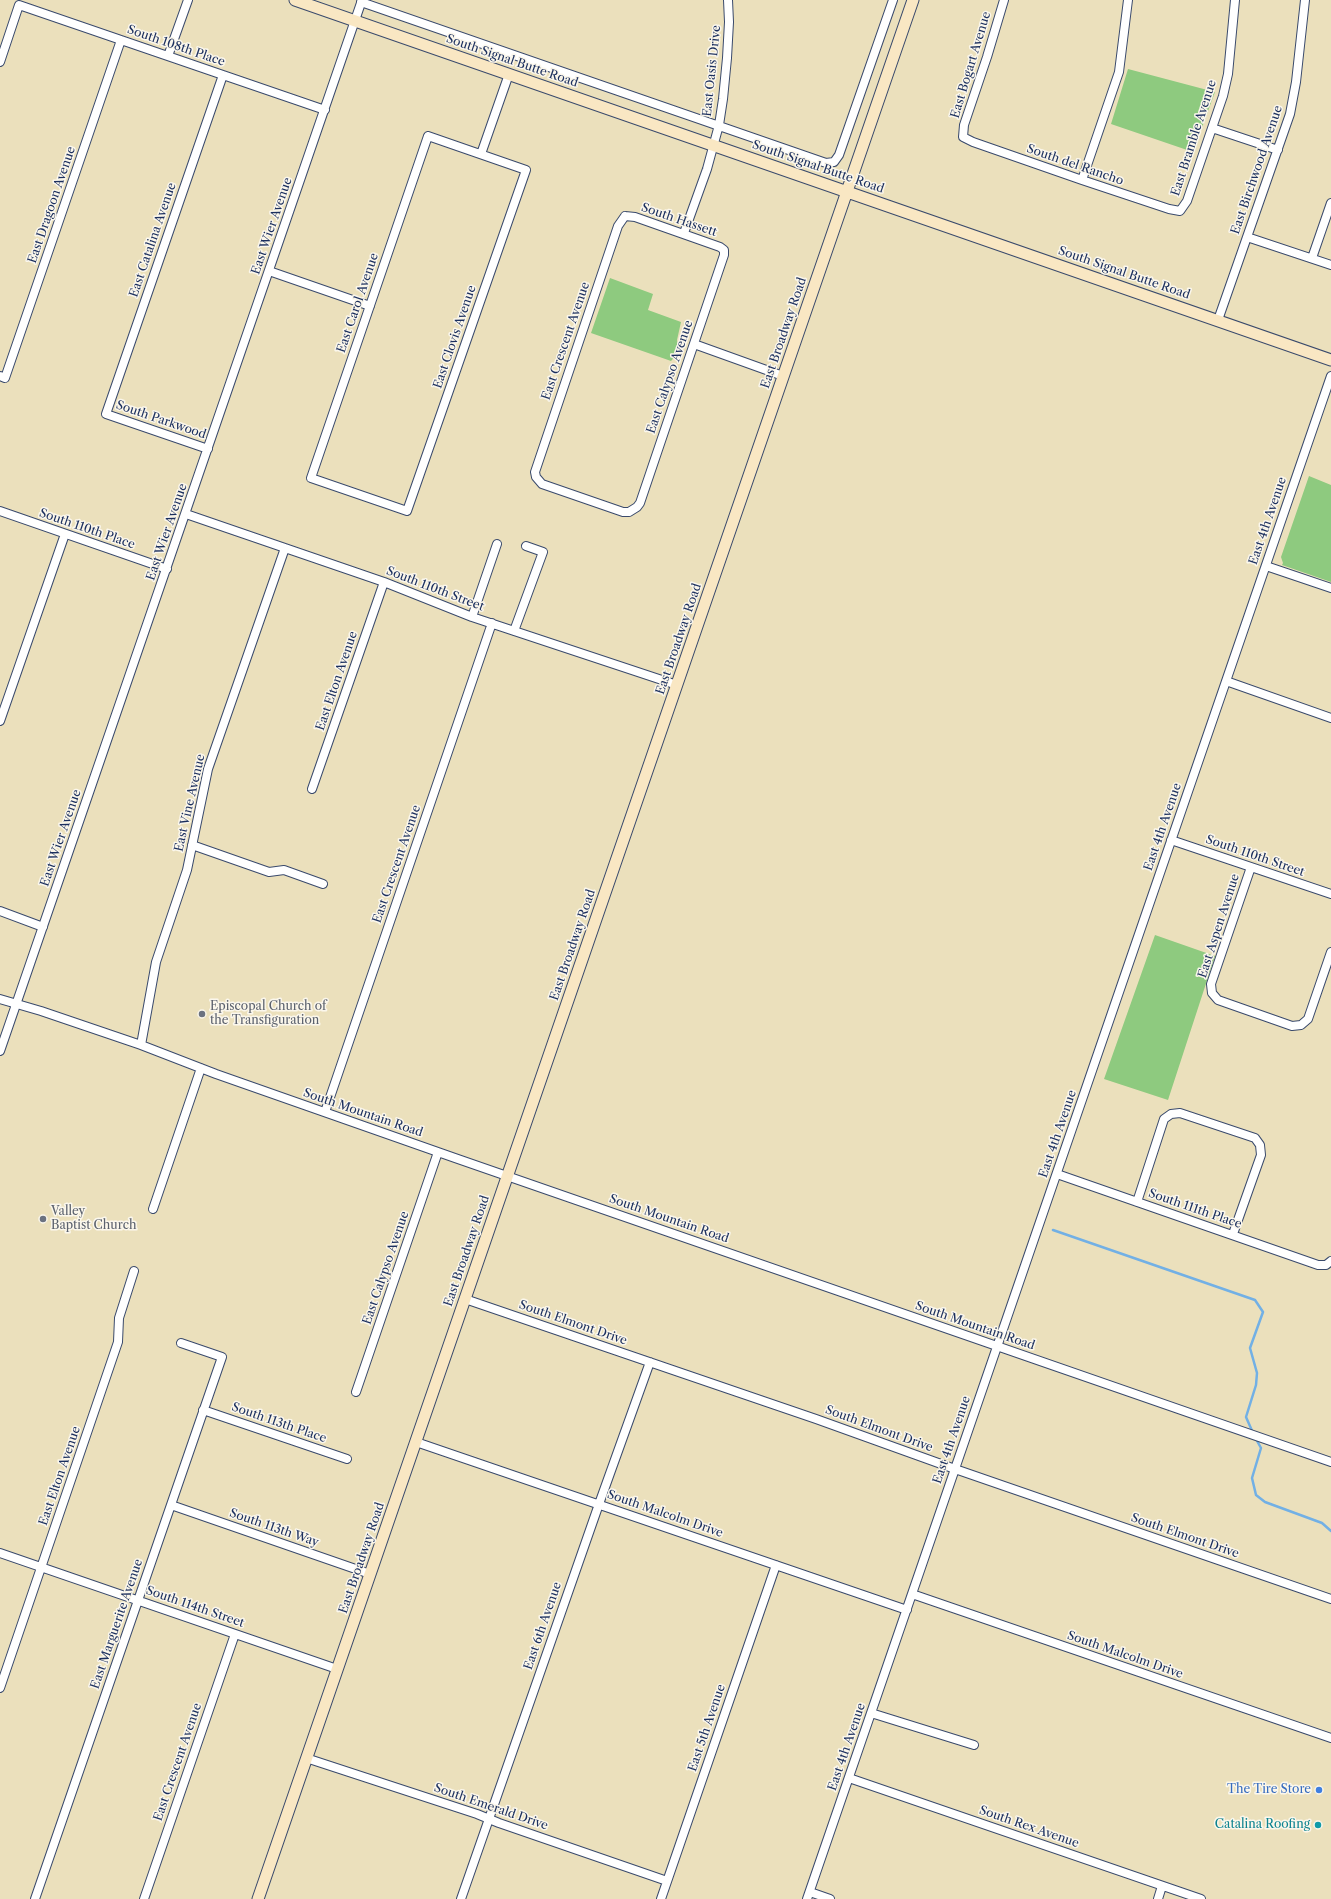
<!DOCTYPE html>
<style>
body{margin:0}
canvas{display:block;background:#ebe0bc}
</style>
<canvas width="1331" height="1899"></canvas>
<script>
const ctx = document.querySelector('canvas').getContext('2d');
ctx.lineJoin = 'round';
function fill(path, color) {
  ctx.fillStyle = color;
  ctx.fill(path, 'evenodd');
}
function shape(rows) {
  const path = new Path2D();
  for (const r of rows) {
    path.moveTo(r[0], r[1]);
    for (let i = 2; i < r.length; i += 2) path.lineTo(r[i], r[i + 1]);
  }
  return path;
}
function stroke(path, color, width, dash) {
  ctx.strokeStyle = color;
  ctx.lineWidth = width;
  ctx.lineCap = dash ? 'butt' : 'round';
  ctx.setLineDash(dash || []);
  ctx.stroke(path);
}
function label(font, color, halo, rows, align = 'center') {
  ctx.font = font + ' "Libre Caslon Text",serif';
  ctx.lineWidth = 3;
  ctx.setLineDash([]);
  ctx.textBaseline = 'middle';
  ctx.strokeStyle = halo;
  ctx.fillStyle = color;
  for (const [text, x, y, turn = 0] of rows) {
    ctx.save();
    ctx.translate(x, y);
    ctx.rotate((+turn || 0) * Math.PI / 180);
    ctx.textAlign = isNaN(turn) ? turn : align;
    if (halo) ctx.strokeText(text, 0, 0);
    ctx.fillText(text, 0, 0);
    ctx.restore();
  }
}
fill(shape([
 [1128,69,1215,92,1193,152,1111,124],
 [610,278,653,294,648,310,681,322,677,340,679,352,671,361,591,333],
 [1309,476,1331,485,1331,582,1282,565,1283,563,1281,557],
 [1155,935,1215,956,1168,1100,1104,1079]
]), '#8eca7f');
stroke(shape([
 [1053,1230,1255,1300,1263,1312,1250,1348,1257,1373,1256,1385,1246,1417,1253,1433],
 [1256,1439,1261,1448,1252,1478,1256,1495,1265,1502,1322,1523,1331,1531]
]), '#72b0e5', 2.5);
const minor = shape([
 [1004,0,987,57,964,125,963,137,973,142,1082,180,1169,209,1180,211,1187,201,1223,96,1228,74,1235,0],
 [361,2,826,163,834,162,839,155,893,0],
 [168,56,188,0],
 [0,62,19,5,325,110],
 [1212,128,1278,150],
 [428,136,526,170,407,511,311,478,428,136],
 [481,154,509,74],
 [1082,180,1119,72,1128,0],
 [625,216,635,217,720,247,724,250,724,255,640,503,637,507,629,512,623,512,542,484,536,477,535,472,618,226,625,216],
 [684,233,707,169,719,125,723,99,727,58,729,22,728,0],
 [1247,237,1331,265],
 [1312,258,1331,203],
 [269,271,370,306],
 [1218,320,1290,114,1296,82,1305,0],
 [694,344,783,376],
 [0,376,5,378,121,40],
 [208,449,106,414,223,75],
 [0,511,167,569],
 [186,514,384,582,472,617,677,685],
 [1266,566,1331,588],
 [472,617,497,544],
 [514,631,543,552,526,546],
 [1226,681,1331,718],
 [0,721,65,534],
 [312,789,384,582],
 [1171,840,1331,894],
 [192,845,269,872,284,870,323,884],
 [1251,867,1211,984,1212,993,1218,1000,1292,1026,1301,1025,1308,1019,1331,952],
 [0,911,43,927],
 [0,999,41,1011,141,1045,216,1074,455,1158,1331,1462],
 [141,1045,156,962,187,870,208,769,285,548],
 [0,1051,362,0],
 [325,1112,492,623],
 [1057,1174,1318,1265,1326,1265,1331,1261],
 [1137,1202,1164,1119,1171,1114,1180,1113,1255,1138,1260,1145,1261,1155,1233,1234],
 [153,1209,201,1068],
 [465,1299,816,1419,955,1469,1331,1599],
 [356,1392,438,1152],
 [203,1410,347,1459],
 [416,1442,907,1610],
 [171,1505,370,1574],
 [0,1553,337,1669],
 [912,1594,1331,1738],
 [0,1688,118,1342,119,1318,134,1271],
 [871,1713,974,1745],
 [306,1758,477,1814,499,1823,667,1881],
 [849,1778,1201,1899],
 [810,1892,830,1899],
 [35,1899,222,1357,181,1343],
 [144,1899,235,1634],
 [461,1899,599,1504,650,1362],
 [661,1899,776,1565],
 [807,1899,1331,376],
 [1158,1899,1162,1886]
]);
const secondary = shape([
 [295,0,1331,360],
 [258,1899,913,0]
]);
stroke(minor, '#3a4a6c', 10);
stroke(secondary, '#3a4a6c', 13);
stroke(minor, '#fff', 8);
stroke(secondary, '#f9e7c3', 11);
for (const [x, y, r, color] of [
 [202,1014,4,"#6b7280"],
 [43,1219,4,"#6b7280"],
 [1319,1790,4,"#3f7fe0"],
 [1318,1825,4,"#0f9aa8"]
]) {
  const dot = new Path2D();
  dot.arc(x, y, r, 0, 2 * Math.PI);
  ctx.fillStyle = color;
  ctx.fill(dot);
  stroke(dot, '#fbf7ec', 1.5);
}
label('12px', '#1b2f5e', '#fbf7ec', [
 ["South 108th Place",176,46,19],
 ["South Signal Butte Road",512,61,19],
 ["East Bogart Avenue",971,65,-73],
 ["East Oasis Drive",712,71,-84],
 ["East Bramble Avenue",1194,138,-72],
 ["South del Rancho",1075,165,19],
 ["South Signal Butte Road",818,167,19],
 ["East Birchwood Avenue",1257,170,-71],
 ["East Dragoon Avenue",52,205,-71],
 ["South Hassett",679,220,19],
 ["East Wier Avenue",272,226,-71],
 ["East Catalina Avenue",153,240,-71],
 ["South Signal Butte Road",1124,273,19],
 ["East Carol Avenue",358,303,-71],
 ["East Broadway Road",784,333,-71],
 ["East Clovis Avenue",455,337,-71],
 ["East Crescent Avenue",566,341,-71],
 ["East Calypso Avenue",670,377,-71],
 ["South Parkwood",161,420,19],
 ["East 4th Avenue",1268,521,-71],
 ["South 110th Place",87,529,19],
 ["East Wier Avenue",167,532,-71],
 ["South 110th Street",435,589,21],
 ["East Broadway Road",679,639,-71],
 ["East Elton Avenue",337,681,-71],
 ["East Vine Avenue",190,803,-77],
 ["East 4th Avenue",1163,827,-71],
 ["East Wier Avenue",61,838,-71],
 ["South 110th Street",1255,856,19],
 ["East Crescent Avenue",397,864,-71],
 ["East Aspen Avenue",1219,926,-72],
 ["East Broadway Road",573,945,-71],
 ["South Mountain Road",363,1113,19],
 ["East 4th Avenue",1058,1134,-71],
 ["South 111th Place",1195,1209,19],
 ["South Mountain Road",669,1219,19],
 ["East Broadway Road",467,1251,-71],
 ["East Calypso Avenue",386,1268,-71],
 ["South Elmont Drive",573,1323,19],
 ["South Mountain Road",975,1326,19],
 ["South 113th Place",279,1423,19],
 ["South Elmont Drive",879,1429,20],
 ["East 4th Avenue",952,1440,-71],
 ["East Elton Avenue",60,1476,-71],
 ["South Malcolm Drive",665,1514,19],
 ["South 113th Way",274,1528,19],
 ["South Elmont Drive",1185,1536,19],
 ["East Broadway Road",362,1558,-71],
 ["South 114th Street",195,1607,19],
 ["East Marguerite Avenue",117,1624,-71],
 ["East 6th Avenue",543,1626,-71],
 ["South Malcolm Drive",1125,1655,19],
 ["East 5th Avenue",707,1728,-71],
 ["East 4th Avenue",847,1747,-71],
 ["East Crescent Avenue",178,1762,-71],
 ["South Emerald Drive",491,1807,19],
 ["South Rex Avenue",1029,1827,19]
]);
label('12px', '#5b616d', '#fbf7ec', [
 ["Episcopal Church of",210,1007],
 ["the Transfiguration",210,1021],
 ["Valley",51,1212],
 ["Baptist Church",51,1226]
], 'left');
label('12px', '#366cbe', '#fbf7ec', [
 ["The Tire Store",1311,1790]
], 'right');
label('12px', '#0d838f', '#fbf7ec', [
 ["Catalina Roofing",1310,1825]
], 'right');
</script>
